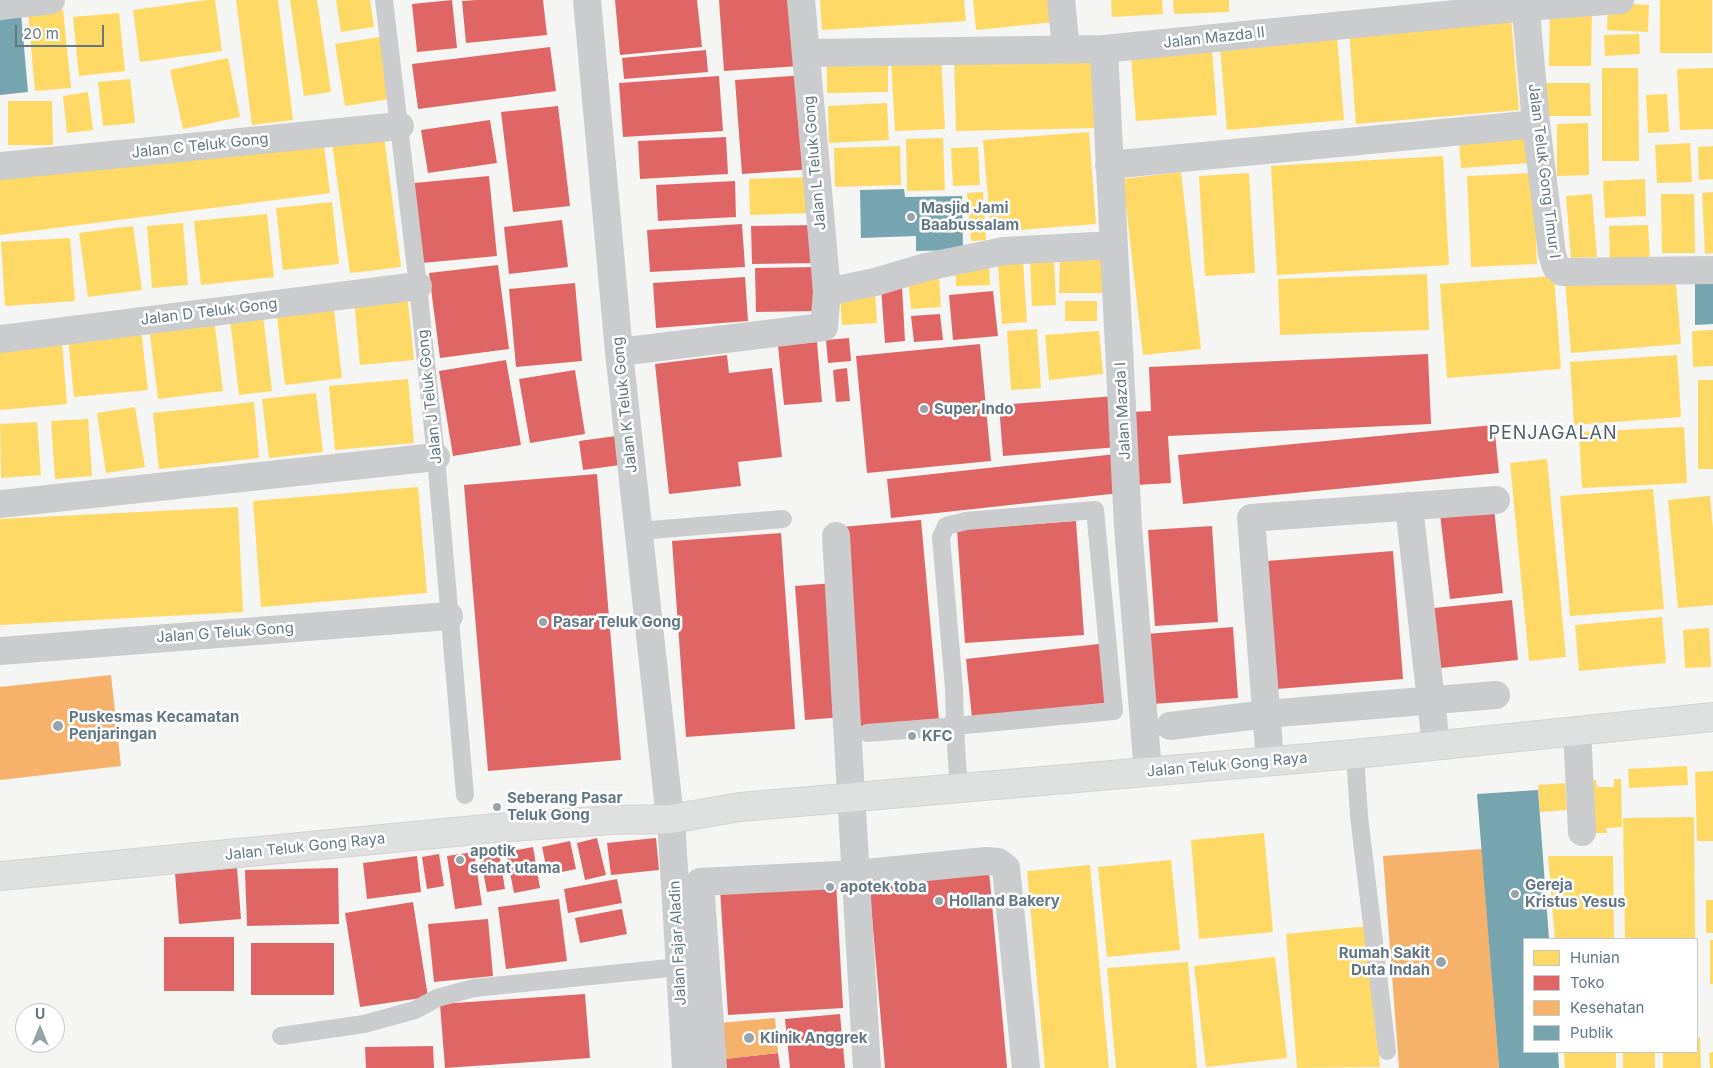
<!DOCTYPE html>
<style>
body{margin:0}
#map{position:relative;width:1713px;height:1068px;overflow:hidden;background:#f5f5f3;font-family:Inter,sans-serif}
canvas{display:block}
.legend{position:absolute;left:1523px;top:938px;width:175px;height:115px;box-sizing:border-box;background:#fff;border:1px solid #c1c9cd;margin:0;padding:6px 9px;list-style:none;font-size:15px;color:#647883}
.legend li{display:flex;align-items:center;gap:10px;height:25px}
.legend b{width:25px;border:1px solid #c1c9cd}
.north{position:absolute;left:15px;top:1003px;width:50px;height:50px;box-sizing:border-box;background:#fff;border:1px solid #c1c9cd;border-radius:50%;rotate:0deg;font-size:14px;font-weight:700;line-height:20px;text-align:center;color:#647883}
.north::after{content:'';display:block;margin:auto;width:18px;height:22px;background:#97a4aa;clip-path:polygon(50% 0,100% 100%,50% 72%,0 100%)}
.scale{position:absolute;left:15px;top:25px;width:89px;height:22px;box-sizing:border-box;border:2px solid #647883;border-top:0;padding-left:6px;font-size:15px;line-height:18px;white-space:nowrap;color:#647883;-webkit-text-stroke:4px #fff;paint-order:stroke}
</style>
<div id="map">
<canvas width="1713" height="1068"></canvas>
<ul class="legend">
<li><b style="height:14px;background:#ffd966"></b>Hunian</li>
<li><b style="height:14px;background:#e06666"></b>Toko</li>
<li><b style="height:14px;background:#f6b26b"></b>Kesehatan</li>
<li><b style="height:14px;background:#76a5af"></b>Publik</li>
</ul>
<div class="north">U</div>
<div class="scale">20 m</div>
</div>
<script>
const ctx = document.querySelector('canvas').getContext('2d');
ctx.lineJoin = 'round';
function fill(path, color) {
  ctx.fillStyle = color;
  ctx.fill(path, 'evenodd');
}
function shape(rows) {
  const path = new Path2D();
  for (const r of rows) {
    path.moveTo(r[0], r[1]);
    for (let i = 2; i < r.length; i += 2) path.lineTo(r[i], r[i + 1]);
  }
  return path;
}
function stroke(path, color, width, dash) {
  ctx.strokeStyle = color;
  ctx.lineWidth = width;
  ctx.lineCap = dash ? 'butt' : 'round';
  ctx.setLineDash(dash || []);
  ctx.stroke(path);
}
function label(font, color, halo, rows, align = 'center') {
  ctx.font = font + ' Inter,sans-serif';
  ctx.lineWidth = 5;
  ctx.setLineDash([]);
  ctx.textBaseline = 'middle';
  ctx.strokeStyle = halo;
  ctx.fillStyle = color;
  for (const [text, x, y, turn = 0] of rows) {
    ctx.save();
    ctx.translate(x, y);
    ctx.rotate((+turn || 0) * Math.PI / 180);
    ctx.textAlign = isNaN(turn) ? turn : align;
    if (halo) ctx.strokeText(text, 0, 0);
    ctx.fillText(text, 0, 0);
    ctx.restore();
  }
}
fill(shape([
 [207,0,215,0,222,51,140,62,133,10],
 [236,0,278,0,293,120,252,125],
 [290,0,317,0,331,92,304,96],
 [336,0,370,0,374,27,341,32],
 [820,0,964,0,966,21,822,30],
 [973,0,1052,0,1055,22,976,30],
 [1111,0,1162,0,1163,14,1112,17],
 [1173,0,1229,0,1229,12,1174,14],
 [1660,0,1712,0,1712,53,1660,53],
 [1608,3,1649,5,1648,32,1607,30],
 [63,9,71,88,35,91,28,13],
 [1550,10,1592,10,1591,66,1549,66],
 [119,13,125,71,79,76,73,17],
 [1511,17,1519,110,1356,124,1349,30],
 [1639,34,1640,54,1605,56,1604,35],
 [386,36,396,98,345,106,335,44],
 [1337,37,1344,120,1227,130,1220,47],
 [1212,50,1217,115,1136,121,1131,56],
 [1099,54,1100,128,956,131,954,56],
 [941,56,945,129,895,131,891,58],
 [228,58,240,117,183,129,170,70],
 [888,61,888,92,827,93,827,62],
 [1602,68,1638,68,1639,161,1602,161],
 [1713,68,1713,129,1680,130,1677,69],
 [130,79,135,123,103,126,98,82],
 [1540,83,1590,83,1591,116,1540,116],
 [88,92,93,130,67,133,63,96],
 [1667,94,1669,132,1648,133,1646,95],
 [8,101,52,101,53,145,8,145],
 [887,103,889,140,829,143,828,106],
 [1588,123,1589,175,1557,176,1557,124],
 [1089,132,1096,224,991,232,983,140],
 [384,136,401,267,350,273,332,143],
 [1527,136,1529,163,1461,168,1459,141],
 [323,137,330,193,0,235,0,178],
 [943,138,945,190,907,191,906,139],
 [1690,143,1692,182,1657,183,1655,145],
 [900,146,901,185,835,187,834,148],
 [1713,146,1713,179,1699,180,1698,147],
 [978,147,980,185,953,186,951,148],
 [1443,156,1449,265,1277,275,1271,166],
 [1181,172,1201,349,1143,355,1123,179],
 [1249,173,1255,273,1205,276,1199,176],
 [1533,173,1537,264,1471,267,1467,176],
 [810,177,811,213,750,215,749,179],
 [1645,179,1646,216,1605,218,1603,181],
 [983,192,986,240,971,241,967,193],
 [1713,192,1713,253,1705,254,1702,193],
 [1592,194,1597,257,1571,258,1566,196],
 [1661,194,1694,194,1695,253,1662,253],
 [332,202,339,264,283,270,276,208],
 [267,214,274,277,201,285,194,221],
 [183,223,188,285,152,288,147,226],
 [1648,225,1650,261,1610,263,1609,226],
 [133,226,142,290,88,297,79,233],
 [70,238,75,301,5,306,1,242],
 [1060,253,1102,253,1102,293,1059,293],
 [1054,259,1056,305,1032,306,1030,260],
 [989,261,990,285,956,286,955,263],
 [1023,261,1027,322,1002,324,998,263],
 [1675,271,1681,344,1571,353,1565,280],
 [1427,274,1429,330,1280,335,1278,279],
 [939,276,941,307,911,309,908,278],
 [1554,276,1561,369,1447,378,1440,284],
 [875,291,877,323,842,325,840,293],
 [407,294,414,360,360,365,354,299],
 [1065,301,1097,301,1097,321,1065,321],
 [333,302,342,378,285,385,276,308],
 [262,307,272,391,239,395,229,311],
 [214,319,223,391,158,399,149,327],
 [1037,329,1041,388,1011,390,1007,331],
 [141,330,148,390,74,397,68,338],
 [1713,330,1713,366,1693,367,1692,331],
 [1099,331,1103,374,1049,380,1045,335],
 [62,341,67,404,0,410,0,346],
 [1677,355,1681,417,1574,425,1570,362],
 [408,379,414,443,335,450,329,386],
 [1698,380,1713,380,1713,469,1698,469],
 [316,393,323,452,269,458,262,399],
 [254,402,259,458,159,469,153,413],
 [135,407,145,467,106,473,97,413],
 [88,419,92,476,55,479,51,421],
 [37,422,41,475,1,478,0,424],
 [1684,427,1687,483,1582,488,1579,432],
 [1547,459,1566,657,1529,661,1510,463],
 [418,487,427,593,261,607,253,501],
 [1653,489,1664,609,1570,616,1560,496],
 [1710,496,1713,529,1713,605,1678,608,1668,500],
 [238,507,243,612,0,625,0,519],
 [1662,617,1666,663,1579,671,1575,625],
 [1709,628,1711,667,1685,668,1683,630],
 [1687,766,1688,785,1629,788,1628,769],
 [1713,771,1713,841,1697,841,1695,772],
 [1614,779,1621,779,1622,827,1606,828,1607,833,1585,833,1584,780,1596,780,1597,787,1614,787],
 [1565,783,1567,810,1540,812,1538,785],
 [1694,817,1695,939,1625,939,1623,818],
 [1264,833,1273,932,1199,939,1191,840],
 [1548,856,1613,856,1614,939,1555,939],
 [1171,860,1180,950,1107,957,1098,867],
 [1090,865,1109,1068,1045,1068,1027,871],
 [1706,900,1713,900,1713,933,1706,933],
 [1368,926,1380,1067,1297,1068,1286,934],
 [1710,940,1713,940,1713,984,1710,984],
 [1275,957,1287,1058,1206,1067,1194,966],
 [1188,962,1197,1068,1116,1068,1107,968],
 [1700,1037,1701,1068,1663,1068,1663,1052,1697,1052,1697,1038],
 [1564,1052,1616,1052,1616,1068,1565,1068],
 [1623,1052,1655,1052,1655,1068,1623,1068],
 [1713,1052,1713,1068,1710,1068,1709,1053]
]), '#ffd966');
fill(shape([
 [452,0,457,48,417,52,412,4],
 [477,0,543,0,547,35,466,43,462,1],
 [615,0,697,0,702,47,620,55],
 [719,0,795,0,800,66,724,71],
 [550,47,556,91,418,109,412,64],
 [706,50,708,72,624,79,622,58],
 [806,75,813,169,742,174,735,80],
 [719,76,723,131,623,137,619,83],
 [558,106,570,206,513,212,501,112],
 [490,120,497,163,428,173,421,130],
 [726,137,728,174,640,179,638,141],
 [489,176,497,256,422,263,414,183],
 [735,181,736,217,658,221,656,185],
 [562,220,568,267,509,274,504,227],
 [742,224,745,267,650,272,647,230],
 [817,225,818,263,752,264,751,226],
 [498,265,509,349,440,358,429,273],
 [818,267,819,311,756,312,755,268],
 [745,277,748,321,656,328,653,283],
 [575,283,582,361,516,367,509,289],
 [902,286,905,341,885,343,881,288],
 [993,291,998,336,953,340,949,295],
 [940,314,943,340,914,342,911,316],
 [849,338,851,361,828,363,826,340],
 [817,342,822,402,784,405,778,346],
 [980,344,991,461,867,473,856,356],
 [1428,354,1431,424,1168,436,1171,483,1136,485,1132,412,1151,411,1149,367],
 [727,355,729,373,772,368,782,457,738,462,741,486,669,494,655,364],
 [506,360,521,445,453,456,439,371],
 [847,368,850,401,836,402,833,370],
 [575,370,585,434,530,443,519,379],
 [1115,396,1119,447,1003,456,999,405],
 [1494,425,1499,473,1183,504,1178,455],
 [616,436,620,465,583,470,579,441],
 [1116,454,1120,493,891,518,887,479],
 [597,474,621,760,488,771,464,485],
 [1494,508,1503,593,1450,599,1440,514],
 [921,520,939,720,859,727,841,527],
 [1076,521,1084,635,965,643,957,530],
 [1212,526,1218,622,1155,626,1148,530],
 [781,533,795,729,686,737,672,541],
 [1393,551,1403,679,1277,689,1267,561],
 [834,583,844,717,805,720,795,586],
 [1512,600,1518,660,1431,669,1424,609],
 [1233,627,1238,698,1152,704,1146,634],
 [1099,644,1106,703,972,718,966,659],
 [597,838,606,875,585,880,577,843],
 [656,838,659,870,611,875,607,843],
 [570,841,576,869,548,875,542,847],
 [533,847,540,888,514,893,506,852],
 [474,852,482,905,455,909,447,856],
 [499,852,505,889,487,892,480,856],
 [439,854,444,886,427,889,422,857],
 [417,856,421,892,367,899,363,863],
 [237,868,241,919,179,924,175,873],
 [338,868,339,924,247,926,245,870],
 [989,871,1007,1068,885,1068,869,882],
 [617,879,622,903,568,913,564,889],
 [836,882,843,1008,728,1015,720,889],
 [559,899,567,961,506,969,498,907],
 [413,902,428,997,360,1007,345,913],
 [622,909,627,934,580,943,575,918],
 [488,919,493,976,434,982,428,924],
 [164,937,234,937,234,991,164,991],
 [251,943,334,943,334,995,251,995],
 [585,994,590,1058,445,1068,440,1004],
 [840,1014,845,1068,790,1068,785,1019],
 [433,1046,434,1068,366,1068,365,1047],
 [778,1053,780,1068,725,1068,724,1059]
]), '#e06666');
fill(shape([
 [111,675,121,766,0,780,0,687],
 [1482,849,1499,1068,1399,1068,1383,856],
 [775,1018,778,1053,724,1059,720,1023]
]), '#f6b26b');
fill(shape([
 [21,13,28,92,0,95,0,15],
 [904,189,905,197,962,196,963,250,916,251,916,236,861,238,860,190],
 [1695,281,1713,281,1713,324,1695,325],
 [1538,790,1549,939,1524,939,1524,1052,1558,1052,1559,1068,1499,1068,1477,794]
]), '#76a5af');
const secondary = shape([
 [0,876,496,828,610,820,671,819,740,807,1355,754,1713,717]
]);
stroke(secondary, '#d2d3d4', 30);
stroke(shape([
 [384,0,418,286,436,457,465,795],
 [639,531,783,519],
 [867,733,955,726,1114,711,1095,510,966,521,946,526,941,537,954,688,955,726,956,746,959,788],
 [1355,754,1359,816,1387,1051],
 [281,1036,364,1024,415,1010,437,998,474,988,679,967]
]), '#cacccd', 18);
stroke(shape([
 [587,0,619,352,669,809],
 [1061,0,1066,49],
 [1525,0,1536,124,1552,254,1556,267,1562,272,1713,270],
 [0,6,51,0],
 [1104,49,1128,527,1148,772],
 [806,53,1104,49,1525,7,1620,0],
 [1109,165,1536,124],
 [0,166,400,126],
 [827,292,875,282,926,267,1004,251,1114,245],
 [0,339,418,286],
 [619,352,824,327,827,292,801,0],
 [0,504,436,457],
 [1409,506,1436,745],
 [836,536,867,1068],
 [0,651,449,616],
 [1170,726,1266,714,1496,695],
 [1577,730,1582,832],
 [1270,761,1251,518,1496,500],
 [713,1068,700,882,856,874,986,861,998,862,1006,868,1026,1068]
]), '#cacccd', 28);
stroke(shape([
 [671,819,686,1068]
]), '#cacccd', 28);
stroke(secondary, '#dfe0e0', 28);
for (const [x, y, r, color] of [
 [911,217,5,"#97a4aa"],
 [924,409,5,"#97a4aa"],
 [543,622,5,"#97a4aa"],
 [58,726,6,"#97a4aa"],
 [912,736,5,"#97a4aa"],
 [497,807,5,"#97a4aa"],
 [460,860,5,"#97a4aa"],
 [830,887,5,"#97a4aa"],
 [1515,894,5,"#97a4aa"],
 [939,901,5,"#97a4aa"],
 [1441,962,6,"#97a4aa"],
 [749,1038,6,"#97a4aa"]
]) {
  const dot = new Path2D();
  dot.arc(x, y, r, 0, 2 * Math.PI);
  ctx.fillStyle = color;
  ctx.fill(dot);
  stroke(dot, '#fff', 2);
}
label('15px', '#647883', '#fff', [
 ["Jalan Mazda II",1214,38,-6],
 ["Jalan C Teluk Gong",200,146,-6],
 ["Jalan L Teluk Gong",815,163,-95],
 ["Jalan Teluk Gong Timur I",1544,171,83],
 ["Jalan D Teluk Gong",209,312,-7],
 ["Jalan J Teluk Gong",430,397,-96],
 ["Jalan K Teluk Gong",625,405,-96],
 ["Jalan Mazda I",1123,411,-93],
 ["Jalan G Teluk Gong",225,633,-4],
 ["Jalan Teluk Gong Raya",1227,765,-5],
 ["Jalan Teluk Gong Raya",305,847,-6],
 ["Jalan Fajar Aladin",678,943,-93]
]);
label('bold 15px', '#647883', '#fff', [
 ["Masjid Jami",921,208],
 ["Baabussalam",921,225],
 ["Super Indo",934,409],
 ["Pasar Teluk Gong",553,622],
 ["Puskesmas Kecamatan",69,717],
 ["Penjaringan",69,734],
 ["KFC",922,736],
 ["Seberang Pasar",507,798],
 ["Teluk Gong",507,815],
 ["apotik",470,851],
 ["sehat utama",470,868],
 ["Gereja",1525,885],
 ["Kristus Yesus",1525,902],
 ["apotek toba",840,887],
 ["Holland Bakery",949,901],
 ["Rumah Sakit",1430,953,"right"],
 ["Duta Indah",1430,970,"right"],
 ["Klinik Anggrek",760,1038]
], 'left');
ctx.letterSpacing = '1px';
label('18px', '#526069', '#fff', [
 ["PENJAGALAN",1553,434]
]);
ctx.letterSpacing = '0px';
</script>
